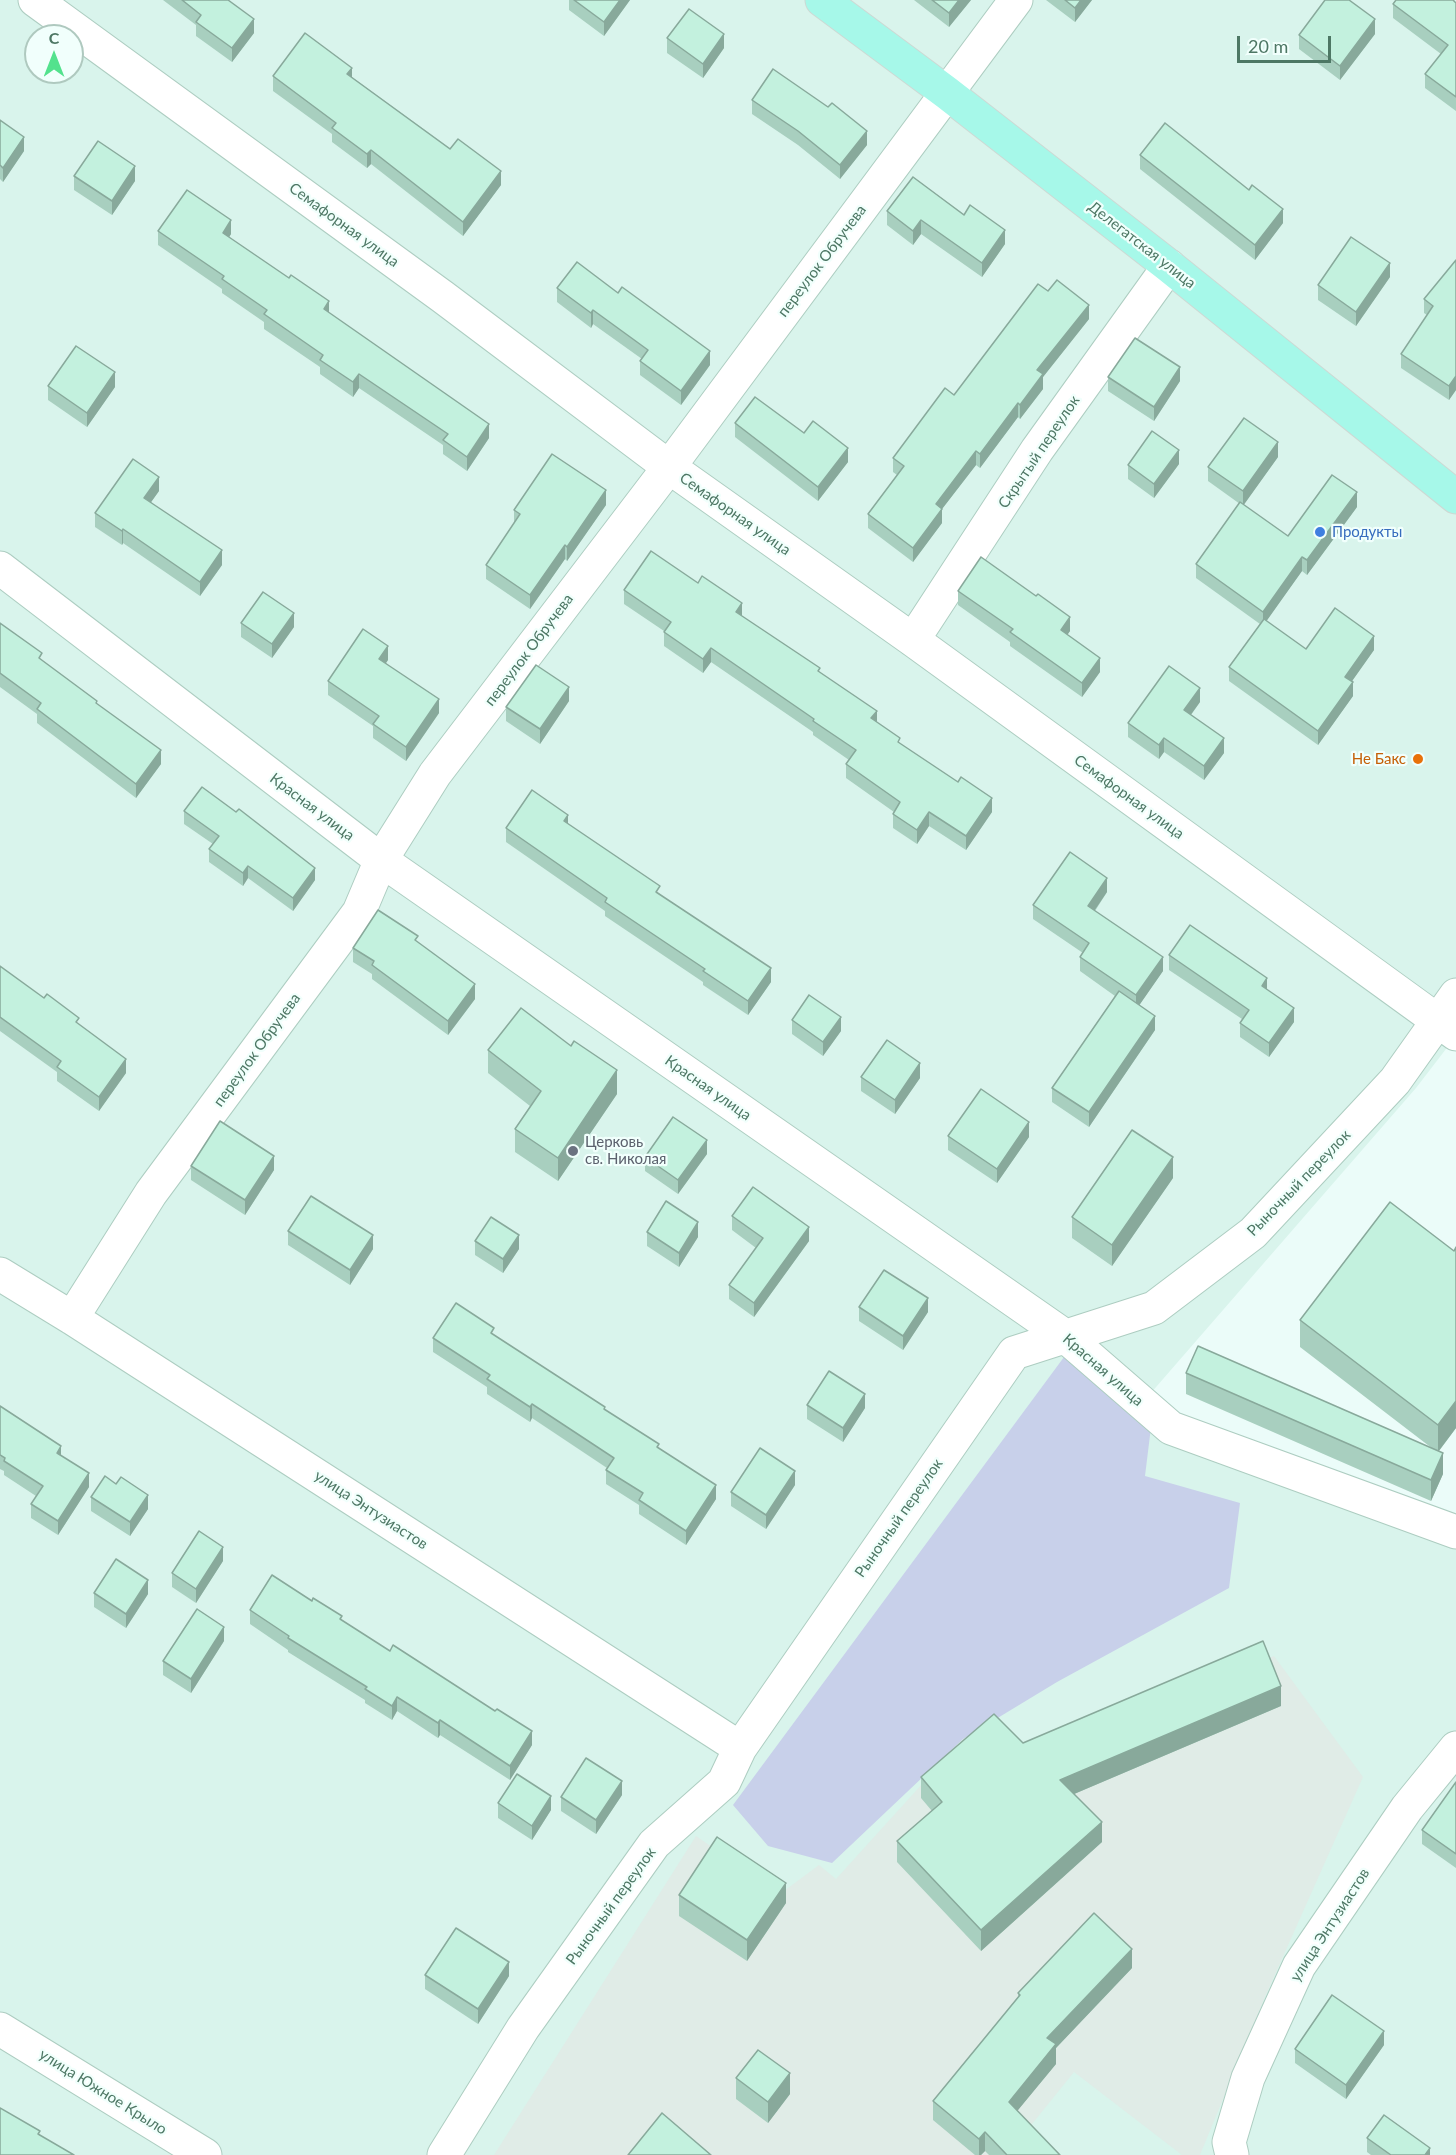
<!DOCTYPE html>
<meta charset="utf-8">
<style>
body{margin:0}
#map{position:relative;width:1456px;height:2155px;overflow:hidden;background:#ebfcf9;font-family:Lato,sans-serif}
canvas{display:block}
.north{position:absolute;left:24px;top:24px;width:60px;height:60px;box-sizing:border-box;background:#f1fffc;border:2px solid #afc9bf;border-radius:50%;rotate:0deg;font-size:16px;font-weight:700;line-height:24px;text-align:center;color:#4d7764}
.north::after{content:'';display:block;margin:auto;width:21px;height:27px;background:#53e28d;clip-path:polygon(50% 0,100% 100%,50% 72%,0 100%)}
.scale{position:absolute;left:1237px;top:36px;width:94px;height:27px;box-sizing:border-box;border:3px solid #4d7764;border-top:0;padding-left:8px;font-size:18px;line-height:21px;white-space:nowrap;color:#4d7764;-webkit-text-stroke:4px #f1fffc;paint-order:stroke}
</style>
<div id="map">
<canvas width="1456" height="2155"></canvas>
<div class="north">С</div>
<div class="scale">20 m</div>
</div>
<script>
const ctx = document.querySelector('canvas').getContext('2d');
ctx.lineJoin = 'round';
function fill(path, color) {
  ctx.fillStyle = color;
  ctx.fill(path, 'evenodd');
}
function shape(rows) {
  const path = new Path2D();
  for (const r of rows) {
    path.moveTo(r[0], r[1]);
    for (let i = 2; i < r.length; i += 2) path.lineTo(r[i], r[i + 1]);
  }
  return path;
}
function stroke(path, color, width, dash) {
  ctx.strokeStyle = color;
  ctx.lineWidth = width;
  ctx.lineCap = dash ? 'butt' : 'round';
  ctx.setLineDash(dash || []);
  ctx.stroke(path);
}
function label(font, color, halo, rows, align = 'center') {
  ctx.font = font + ' Lato,sans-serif';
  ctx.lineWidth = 4.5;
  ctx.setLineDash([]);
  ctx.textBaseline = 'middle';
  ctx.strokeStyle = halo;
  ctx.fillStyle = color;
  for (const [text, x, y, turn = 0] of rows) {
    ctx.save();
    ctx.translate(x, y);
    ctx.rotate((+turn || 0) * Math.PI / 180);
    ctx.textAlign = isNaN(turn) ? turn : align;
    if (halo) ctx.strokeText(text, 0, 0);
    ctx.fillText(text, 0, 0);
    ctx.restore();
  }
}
fill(shape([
 [0,0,1456,0,1456,1036,1416,1088,1150,1394,1176,1421,1456,1527,1456,2155,0,2155],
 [36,36,72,36,72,72,36,72]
]), '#d9f4ec');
fill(shape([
 [1274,1656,1363,1777,1265,1997,1200,2155,1182,2155,1074,2072,1007,2155,494,2155,696,1836,780,1894,819,1865,836,1879,963,1739,1004,1726,1027,1752]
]), '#e0ece7');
fill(shape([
 [1067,1353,1152,1419,1145,1476,1240,1503,1229,1588,1057,1682,963,1739,832,1863,768,1846,733,1805]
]), '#c8d0ea');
const minor = shape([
 [35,0,443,297,669,467,913,640,1456,1034],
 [0,568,381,860,1065,1336,1171,1428,1456,1532],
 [913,640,1037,450,1169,266],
 [0,1274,72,1318,740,1748],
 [72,1318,151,1193,359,912,381,860,435,774,669,467,1016,0],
 [0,2029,205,2155],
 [444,2155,523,2028,654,1844,724,1782,740,1748,1014,1353,1154,1308,1253,1233,1395,1081,1456,995],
 [1232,2155,1229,2142,1248,2078,1299,1966,1407,1808,1456,1748]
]);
const major = shape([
 [822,0,947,93,1169,266,1456,497]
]);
stroke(minor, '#adcdc1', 35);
stroke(major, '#cdd9d4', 35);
stroke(minor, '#fff', 33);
stroke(major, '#a6f8e9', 33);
fill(shape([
 [163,0,228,0,254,33,232,62,196,36,196,25],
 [569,0,630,0,604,36,569,10],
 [914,0,971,0,949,27],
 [1046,0,1092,0,1075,22],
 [1456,3,1456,111,1425,88,1425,74,1441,54,1393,18,1393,4],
 [1375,34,1340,80,1299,49,1299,35],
 [667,38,724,48,703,78,667,53],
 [273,76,352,77,501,185,463,236,371,164,367,168,332,142,332,134,273,91],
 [752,100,867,145,840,179,798,145,752,114],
 [0,120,24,151,3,182,0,179],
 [1140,155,1283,223,1255,260,1140,169],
 [74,176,135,181,112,215,74,190],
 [913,177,1005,244,982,277,921,234,913,245,887,225,887,211],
 [158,231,231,234,229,237,329,313,489,438,467,471,443,454,443,445,359,388,353,397,320,374,320,367,264,329,264,322,222,293,222,289,158,245],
 [1456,260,1456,390,1449,400,1401,368,1401,354,1427,315,1424,313,1424,299],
 [1390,277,1356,326,1318,300,1318,285],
 [557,288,710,365,681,405,640,375,640,361,642,359,593,324,591,328,557,302],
 [1048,291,1089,319,1043,377,1043,389,1020,419,1018,417,980,468,976,465,942,509,942,523,913,562,868,528,868,514,897,475,893,472,893,458,954,395],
 [1108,377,1180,381,1154,421,1108,391],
 [48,386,115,387,87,427,48,400],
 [735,423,804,433,848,462,818,501,735,437],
 [1278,457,1243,505,1288,536,1357,507,1307,575,1302,571,1266,621,1306,649,1374,650,1352,681,1353,696,1318,745,1229,681,1229,667,1260,624,1196,578,1196,564,1240,504,1208,481,1208,467],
 [1179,464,1154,498,1128,479,1128,465],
 [159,491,151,502,222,565,200,596,123,543,122,545,95,527,95,513],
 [606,505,567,561,565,559,530,609,486,579,486,565,514,524,514,510],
 [624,590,742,616,820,672,900,743,992,812,966,850,929,826,917,844,893,828,893,814,894,812,846,778,846,764,849,760,813,735,813,732,711,662,703,673,664,646,664,631,624,604],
 [958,591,1070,631,1067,635,1100,672,1082,697,1010,646,1010,642,958,605],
 [0,623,42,660,97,704,161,764,136,798,37,723,37,714,0,687],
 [241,623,294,627,272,658,241,637],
 [388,660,386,663,439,713,406,761,373,738,373,726,328,695,328,681],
 [569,701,540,744,506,721,506,707],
 [1200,702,1191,715,1224,753,1204,780,1164,752,1159,759,1128,737,1128,723],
 [184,811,315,880,293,911,248,878,243,886,209,862,209,849,213,844,184,824],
 [568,824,660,894,771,982,748,1015,703,985,703,982,605,916,605,911,506,842,506,828],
 [1107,892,1095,911,1163,971,1139,1005,1155,1030,1089,1127,1052,1102,1052,1088,1115,996,1080,971,1080,957,1083,953,1033,919,1033,905],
 [418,942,475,999,448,1035,372,979,372,974,353,962,353,948],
 [1169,955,1267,989,1294,1022,1269,1057,1240,1037,1240,1023,1242,1019,1169,970],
 [0,966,79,1025,126,1073,99,1111,57,1081,57,1072,0,1031],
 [792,1020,841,1031,823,1056,792,1034],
 [488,1050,617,1094,558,1181,515,1152,515,1129,530,1106,488,1073],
 [861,1077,920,1078,895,1114,861,1091],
 [948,1136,1029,1137,997,1183,948,1150],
 [707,1154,678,1194,645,1171,645,1157],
 [191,1166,274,1170,245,1215,191,1180],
 [1173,1178,1112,1266,1072,1238,1072,1217],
 [732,1216,809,1241,754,1317,729,1299,729,1285,756,1248,732,1230],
 [288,1231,373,1249,350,1285,288,1245],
 [647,1232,698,1237,679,1267,647,1246],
 [475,1241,519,1249,503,1273,475,1255],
 [1456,1247,1456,1428,1439,1451,1443,1474,1431,1501,1186,1394,1186,1373,1433,1449,1300,1347,1300,1320,1454,1251],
 [859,1307,928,1312,903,1350,859,1321],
 [494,1335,605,1410,659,1448,716,1499,686,1545,639,1514,639,1505,606,1484,606,1470,607,1468,532,1418,530,1422,487,1394,487,1387,433,1352,433,1338],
 [807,1405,865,1408,843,1442,807,1419],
 [0,1406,61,1456,89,1487,58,1535,31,1518,31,1504,36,1496,4,1475,4,1471,0,1469],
 [795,1485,766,1529,731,1506,731,1492],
 [91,1497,148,1509,130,1536,91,1511],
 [223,1561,196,1603,172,1587,172,1573],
 [94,1593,148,1594,126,1628,94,1607],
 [250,1610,342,1620,532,1745,510,1780,440,1735,438,1738,397,1711,392,1720,365,1703,365,1700,288,1652,288,1650,250,1624],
 [224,1641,191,1693,163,1675,163,1661],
 [1281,1706,1074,1794,1102,1842,981,1951,897,1862,897,1841,932,1811,921,1798,921,1777,1023,1743],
 [1456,1782,1456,1868,1422,1844,1422,1830],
 [622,1795,596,1834,561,1811,561,1797],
 [498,1803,551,1810,532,1840,498,1818],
 [679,1895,786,1903,747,1961,679,1916],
 [1132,1968,1056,2048,1056,2064,1017,2111,1060,2155,989,2155,985,2151,981,2155,975,2155,933,2120,933,2101,1018,1997,1018,1993],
 [425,1975,509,1976,478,2024,425,1989],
 [1384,2045,1346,2099,1295,2063,1295,2049],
 [736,2078,790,2094,768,2123,736,2099],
 [1367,2138,1430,2155,1371,2155,1367,2152]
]), '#a8cfbf');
fill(shape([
 [620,0,630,0,604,36,604,22],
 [959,0,971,0,949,27,949,13],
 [1081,0,1092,0,1075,22,1075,8],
 [254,19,254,33,232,62,232,48],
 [1375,19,1375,34,1340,80,1340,66],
 [724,34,724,48,703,78,703,64],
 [352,68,352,82,347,74],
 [867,131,867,145,840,179,840,165],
 [24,137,24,151,3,182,3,168],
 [371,150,371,164,367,168,367,154],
 [135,166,135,181,112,215,112,201],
 [501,171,501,185,463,236,463,222],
 [1283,209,1283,223,1255,260,1255,245],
 [231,220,231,234,223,247,223,233],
 [921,220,921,234,913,245,913,231],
 [1005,230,1005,244,982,277,982,263],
 [1390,263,1390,277,1356,326,1356,312],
 [329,301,329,315,324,309],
 [1089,305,1089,319,1043,377,1043,389,1020,419,1020,405,1037,370],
 [593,310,593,324,591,328,591,313],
 [710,351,710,365,681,405,681,391],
 [1180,367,1180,381,1154,421,1154,407],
 [115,372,115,387,87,427,87,413],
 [359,374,359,388,353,397,353,382],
 [1456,376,1456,390,1449,400,1449,386],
 [1018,403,1018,417,980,468,980,454],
 [489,424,489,438,467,471,467,457],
 [1278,442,1278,457,1243,506,1243,491],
 [848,448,848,462,818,501,818,487],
 [1179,450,1179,464,1154,498,1154,484],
 [976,451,976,465,942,509,942,523,913,562,913,548,936,504],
 [159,477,159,491,144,512,144,498],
 [606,490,606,505,567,561,567,547],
 [1357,492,1357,507,1307,575,1307,560],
 [123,529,123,543,122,545,122,531],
 [565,545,565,559,530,609,530,595],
 [222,550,222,565,200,596,200,582],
 [1302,557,1302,571,1263,626,1263,612],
 [742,603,742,617,736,612],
 [294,613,294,627,272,658,272,644],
 [1070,617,1070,631,1061,644,1061,630],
 [1374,636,1374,650,1345,691,1345,677],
 [388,646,388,660,379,673,379,659],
 [711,648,711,662,703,673,703,659],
 [1100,658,1100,672,1082,697,1082,683],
 [1353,682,1353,696,1318,745,1318,731],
 [569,687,569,701,540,744,540,729],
 [1200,688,1200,702,1184,724,1184,710],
 [439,699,439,713,406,761,406,747],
 [877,711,877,725,871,718],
 [1164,738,1164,752,1159,759,1159,745],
 [1224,738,1224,753,1204,780,1204,766],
 [161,750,161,764,136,798,136,784],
 [992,798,992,812,966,850,966,836],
 [929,812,929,826,917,844,917,830],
 [568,815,568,829,564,821],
 [248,866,248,878,243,886,243,873],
 [315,868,315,880,293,911,293,898],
 [1107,878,1107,892,1088,920,1088,906],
 [1163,957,1163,971,1136,1010,1136,995],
 [771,968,771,982,748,1015,748,1001],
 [1267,978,1267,992,1262,986],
 [475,984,475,999,448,1035,448,1021],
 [1294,1008,1294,1022,1269,1057,1269,1043],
 [1155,1016,1155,1030,1089,1127,1089,1112],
 [841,1017,841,1031,823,1056,823,1042],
 [126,1059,126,1073,99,1111,99,1097],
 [920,1063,920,1078,895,1114,895,1100],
 [617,1070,617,1094,558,1181,558,1158],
 [1029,1122,1029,1137,997,1183,997,1169],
 [707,1140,707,1154,678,1194,678,1180],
 [274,1156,274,1170,245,1215,245,1200],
 [1173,1157,1173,1178,1112,1266,1112,1245],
 [698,1222,698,1237,679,1267,679,1253],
 [809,1227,809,1241,754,1317,754,1303],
 [373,1235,373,1249,350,1285,350,1270],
 [519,1235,519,1249,503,1273,503,1259],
 [928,1298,928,1312,903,1350,903,1336],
 [865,1394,865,1408,843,1442,843,1428],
 [1456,1401,1456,1428,1438,1452,1438,1425],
 [532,1404,532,1418,530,1422,530,1407],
 [61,1446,61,1460,57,1453],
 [1443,1453,1443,1474,1431,1501,1431,1480],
 [795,1471,795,1485,766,1529,766,1515],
 [89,1473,89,1487,58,1535,58,1521],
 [716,1485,716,1499,686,1545,686,1531],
 [148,1495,148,1509,130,1536,130,1522],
 [223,1547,223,1561,196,1603,196,1589],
 [148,1580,148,1594,126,1628,126,1614],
 [224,1627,224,1641,191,1693,191,1679],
 [1281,1686,1281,1706,1060,1800,1060,1780],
 [397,1697,397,1711,392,1720,392,1706],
 [440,1720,440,1735,438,1738,438,1723],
 [532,1731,532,1745,510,1780,510,1766],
 [622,1781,622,1795,596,1834,596,1820],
 [551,1796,551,1810,532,1840,532,1826],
 [1102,1822,1102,1842,981,1951,981,1930],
 [786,1883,786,1903,747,1961,747,1940],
 [1132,1949,1132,1968,1056,2048,1056,2064,1009,2121,1009,2102,1047,2038],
 [509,1962,509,1976,478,2024,478,2009],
 [1384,2031,1384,2045,1346,2099,1346,2085],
 [790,2073,790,2094,768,2123,768,2102],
 [985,2132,985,2151,981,2155,979,2155,979,2139],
 [1430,2148,1430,2155,1425,2155]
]), '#88a99b');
const building = shape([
 [182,0,228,0,254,19,232,48,196,22,201,15,182,0],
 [574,0,620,0,604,22,574,0],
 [932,0,959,0,949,13,932,0],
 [1065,0,1081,0,1075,8,1065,0],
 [1325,0,1349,0,1375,19,1340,66,1299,35,1325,0],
 [1396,0,1453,0,1456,3,1456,97,1425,74,1448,45,1393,4,1396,0],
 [689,9,724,34,703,64,667,38,689,9],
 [305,33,352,68,347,74,450,149,458,139,501,171,463,222,371,150,367,154,332,128,336,123,273,76,305,33],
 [773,69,828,107,832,103,867,131,840,165,798,131,752,100,773,69],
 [0,120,24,137,3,168,0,165,0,120],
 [1165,123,1249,190,1252,185,1283,209,1255,245,1140,155,1165,123],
 [98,141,135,166,112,201,74,176,98,141],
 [913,177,964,215,970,205,1005,230,982,263,921,220,913,231,887,211,913,177],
 [187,190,231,220,223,233,289,278,291,275,329,301,324,309,489,424,467,457,443,440,448,434,359,374,353,382,320,360,323,355,264,314,267,310,222,279,224,276,158,231,187,190],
 [1351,237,1390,263,1356,312,1318,285,1351,237],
 [1456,260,1456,376,1449,386,1401,354,1433,306,1424,299,1456,260],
 [577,262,618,293,622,287,710,351,681,391,640,361,648,350,593,310,591,313,557,288,577,262],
 [1057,280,1089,305,1037,370,1043,374,1020,405,1018,403,980,454,976,451,936,504,942,509,913,548,868,514,904,466,893,458,945,388,954,395,1038,284,1048,291,1057,280],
 [1135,338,1180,367,1154,407,1108,377,1135,338],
 [76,346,115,372,87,413,48,386,76,346],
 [755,397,804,433,813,421,848,448,818,487,735,423,755,397],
 [1244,418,1278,442,1243,491,1208,467,1244,418],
 [1152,431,1179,450,1154,484,1128,465,1152,431],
 [552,454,606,490,567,547,565,545,530,595,486,565,520,514,514,510,552,454],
 [133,459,159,477,144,498,222,550,200,582,123,529,122,531,95,513,133,459],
 [1332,475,1357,492,1307,560,1302,557,1263,612,1196,564,1240,502,1288,536,1332,475],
 [651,551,698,583,702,576,742,603,736,612,820,668,818,671,877,711,871,718,900,738,898,742,958,782,961,777,992,798,966,836,929,812,917,830,893,814,900,802,846,764,856,750,813,721,814,719,711,648,703,659,664,632,671,622,624,590,651,551],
 [981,557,1036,596,1038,594,1070,617,1061,630,1100,658,1082,683,1010,632,1013,629,958,591,981,557],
 [263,592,294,613,272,644,241,623,263,592],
 [1335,608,1374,636,1345,677,1353,682,1318,731,1229,667,1264,619,1306,649,1335,608],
 [0,623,42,653,39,658,97,701,96,703,161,750,136,784,37,709,41,703,0,673,0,623],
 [363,629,388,646,379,659,439,699,406,747,373,724,379,716,328,681,363,629],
 [536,665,569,687,540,729,506,707,536,665],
 [1169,666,1200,688,1184,710,1224,738,1204,766,1164,738,1159,745,1128,723,1169,666],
 [202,787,236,812,239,809,315,868,293,898,248,866,243,873,209,849,219,836,184,811,202,787],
 [532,790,568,815,564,821,660,886,656,892,771,968,748,1001,703,971,705,969,605,902,607,898,506,828,532,790],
 [1070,852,1107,878,1088,906,1163,957,1136,995,1080,957,1089,943,1033,905,1070,852],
 [378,910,418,936,415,940,475,984,448,1021,372,965,374,961,353,948,378,910],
 [1190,925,1267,978,1262,986,1294,1008,1269,1043,1240,1023,1249,1010,1169,955,1190,925],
 [0,966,44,998,47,994,79,1018,76,1022,126,1059,99,1097,57,1067,61,1061,0,1017,0,966],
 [1119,991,1155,1016,1089,1112,1052,1088,1119,991],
 [809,995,841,1017,823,1042,792,1020,809,995],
 [521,1008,571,1046,574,1041,617,1070,558,1158,515,1129,541,1091,488,1050,521,1008],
 [887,1040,920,1063,895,1100,861,1077,887,1040],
 [981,1089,1029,1122,997,1169,948,1136,981,1089],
 [673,1117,707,1140,678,1180,645,1157,673,1117],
 [220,1121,274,1156,245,1200,191,1166,220,1121],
 [1132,1130,1173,1157,1112,1245,1072,1217,1132,1130],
 [753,1187,809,1227,754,1303,729,1285,763,1238,732,1216,753,1187],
 [311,1196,373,1235,350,1270,288,1231,311,1196],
 [666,1201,698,1222,679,1253,647,1232,666,1201],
 [1390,1202,1454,1251,1456,1247,1456,1401,1438,1425,1300,1320,1390,1202],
 [491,1217,519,1235,503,1259,475,1241,491,1217],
 [884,1270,928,1298,903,1336,859,1307,884,1270],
 [456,1303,494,1328,491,1333,605,1407,604,1409,659,1444,657,1447,716,1485,686,1531,639,1500,643,1493,606,1470,614,1458,532,1404,530,1407,487,1379,490,1375,433,1338,456,1303],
 [1198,1346,1443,1453,1431,1480,1186,1373,1198,1346],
 [829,1371,865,1394,843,1428,807,1405,829,1371],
 [0,1406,61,1446,57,1453,89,1473,58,1521,31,1504,43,1486,4,1461,5,1458,0,1455,0,1406],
 [760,1448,795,1471,766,1515,731,1492,760,1448],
 [105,1476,116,1484,121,1477,148,1495,130,1522,91,1497,105,1476],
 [199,1531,223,1547,196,1589,172,1573,199,1531],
 [116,1559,148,1580,126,1614,94,1593,116,1559],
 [272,1575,312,1601,313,1598,342,1616,340,1619,390,1651,393,1645,495,1711,497,1709,532,1731,510,1766,440,1720,438,1723,397,1697,392,1706,365,1689,367,1687,288,1638,289,1636,250,1610,272,1575],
 [197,1609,224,1627,191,1679,163,1661,197,1609],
 [1263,1641,1281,1686,1060,1780,1102,1822,981,1930,897,1841,942,1802,921,1777,994,1714,1023,1743,1263,1641],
 [586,1758,622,1781,596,1820,561,1797,586,1758],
 [517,1774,551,1796,532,1826,498,1803,517,1774],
 [1456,1782,1456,1854,1422,1830,1456,1782],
 [717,1837,786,1883,747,1940,679,1895,717,1837],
 [1094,1913,1132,1949,1047,2038,1056,2044,1009,2102,1060,2155,1007,2155,985,2132,979,2139,933,2101,1020,1995,1018,1993,1094,1913],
 [456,1928,509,1962,478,2009,425,1975,456,1928],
 [1332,1995,1384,2031,1346,2085,1295,2049,1332,1995],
 [758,2050,790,2073,768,2102,736,2078,758,2050],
 [0,2108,40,2131,38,2134,74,2155,0,2155,0,2108],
 [662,2113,711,2155,628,2155,662,2113],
 [1384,2115,1430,2148,1425,2155,1391,2155,1367,2138,1384,2115]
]);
fill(building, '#c3f1de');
stroke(building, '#88a99b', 1.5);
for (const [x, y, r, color] of [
 [1320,532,6,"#3f7fe0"],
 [1418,759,6,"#e8710a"],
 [573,1151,6,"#6b7280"]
]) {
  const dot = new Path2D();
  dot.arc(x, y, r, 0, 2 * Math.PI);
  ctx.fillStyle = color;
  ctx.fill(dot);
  stroke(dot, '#f1fffc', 2);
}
label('15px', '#4d7764', '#f1fffc', [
 ["Семафорная улица",344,225,36],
 ["Делегатская улица",1142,245,38],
 ["переулок Обручева",822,261,-53],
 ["Скрытый переулок",1039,452,-56],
 ["Семафорная улица",735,514,35],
 ["переулок Обручева",529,650,-53],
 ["Семафорная улица",1129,797,36],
 ["Красная улица",312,807,37],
 ["переулок Обручева",257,1050,-54],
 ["Красная улица",708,1088,35],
 ["Рыночный переулок",1299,1183,-46],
 ["Красная улица",1103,1370,41],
 ["улица Энтузиастов",371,1510,33],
 ["Рыночный переулок",899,1518,-55],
 ["Рыночный переулок",611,1906,-54],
 ["улица Энтузиастов",1330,1925,-57],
 ["улица Южное Крыло",103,2092,32]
]);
label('15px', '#366cbe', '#f1fffc', [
 ["Продукты",1332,532]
], 'left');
label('15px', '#c56008', '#f1fffc', [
 ["Не Бакс",1406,759]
], 'right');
label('15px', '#5b616d', '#f1fffc', [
 ["Церковь",585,1142],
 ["св. Николая",585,1159]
], 'left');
</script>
